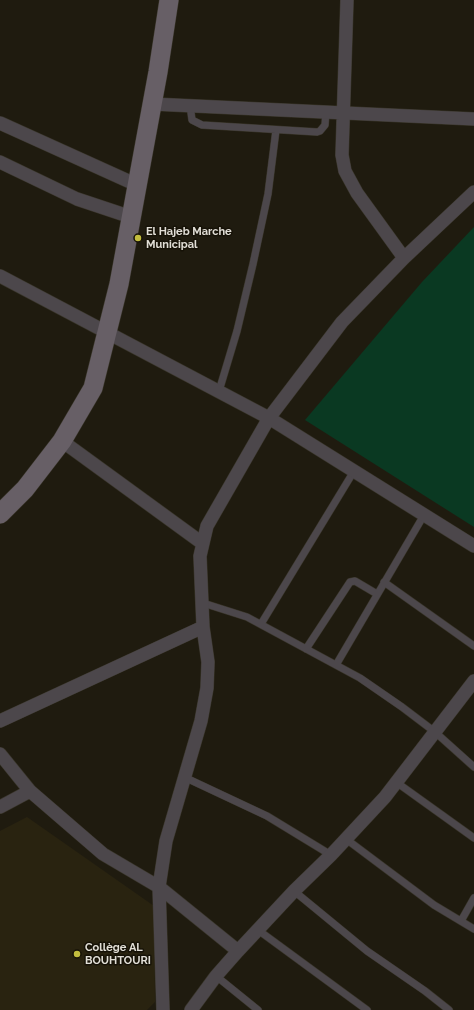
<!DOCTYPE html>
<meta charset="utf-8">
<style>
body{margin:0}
canvas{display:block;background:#1f1b0f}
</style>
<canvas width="474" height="1010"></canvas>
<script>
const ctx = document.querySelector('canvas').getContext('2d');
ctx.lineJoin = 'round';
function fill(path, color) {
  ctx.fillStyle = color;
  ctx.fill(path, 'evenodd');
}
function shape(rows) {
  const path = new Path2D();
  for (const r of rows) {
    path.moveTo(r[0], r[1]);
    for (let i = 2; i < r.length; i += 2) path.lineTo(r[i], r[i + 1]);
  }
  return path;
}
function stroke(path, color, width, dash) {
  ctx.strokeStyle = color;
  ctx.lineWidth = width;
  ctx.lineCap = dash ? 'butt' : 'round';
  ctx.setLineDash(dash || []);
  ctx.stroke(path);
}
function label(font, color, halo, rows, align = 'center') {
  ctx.font = font + ' Raleway,sans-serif';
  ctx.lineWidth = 3;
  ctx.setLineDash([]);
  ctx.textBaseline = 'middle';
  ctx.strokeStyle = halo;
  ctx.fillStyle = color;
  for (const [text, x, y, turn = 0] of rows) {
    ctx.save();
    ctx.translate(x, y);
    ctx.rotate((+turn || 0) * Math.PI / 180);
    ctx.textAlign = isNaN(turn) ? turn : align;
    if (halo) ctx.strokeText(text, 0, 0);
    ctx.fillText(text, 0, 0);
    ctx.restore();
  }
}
fill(shape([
 [27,817,154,906,155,1002,147,1010,0,1010,0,831]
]), '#292310');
fill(shape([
 [474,227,474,527,305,420,422,282]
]), '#0a3922');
const lane = shape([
 [190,105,192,120,202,125,317,132,320,131,325,125,326,111],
 [219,391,237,331,253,264,268,194,276,130],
 [384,582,474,646],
 [203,603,247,617,360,678,402,707,435,732,474,767],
 [261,624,354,471],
 [306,649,350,582,355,581,377,594],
 [336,665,424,515],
 [184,777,267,816,331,855],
 [396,782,474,838],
 [346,839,434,905,474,929],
 [294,891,367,951,425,991,449,1010],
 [461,921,474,898],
 [258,930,367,1010],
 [216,976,258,1010]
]);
const street = shape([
 [347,0,342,155,345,171,357,193,404,258],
 [152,104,474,119],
 [0,123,137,185],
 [0,162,77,199,131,217],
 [0,276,269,418,474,546],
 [62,441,202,543],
 [0,721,203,627],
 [0,754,30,791,103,854,159,887,238,951],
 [0,807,30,791],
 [163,1010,159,887,166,841,201,721,207,688,208,662,203,627,200,556,207,526,269,418,342,322,404,258,474,192],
 [191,1010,216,976,238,951,294,891,331,855,385,797,474,681]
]);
const secondary = shape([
 [0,514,25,489,62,441,93,388,119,284,158,72,169,0]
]);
stroke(lane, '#3a362b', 8);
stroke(street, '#3a362b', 14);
stroke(secondary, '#3a362b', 20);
stroke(lane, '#4c474b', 7);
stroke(street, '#4c474b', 13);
stroke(secondary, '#675f66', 19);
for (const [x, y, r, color] of [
 [138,238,4,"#c3bd3e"],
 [77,954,4,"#c3bd3e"]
]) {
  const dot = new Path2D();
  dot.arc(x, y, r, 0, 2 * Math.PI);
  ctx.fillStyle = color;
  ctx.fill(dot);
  stroke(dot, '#161207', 1.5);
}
label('bold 11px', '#e1ded6', '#161207', [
 ["El Hajeb Marche",146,232],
 ["Municipal",146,245],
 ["Collège AL",85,948],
 ["BOUHTOURI",85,961]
], 'left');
</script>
